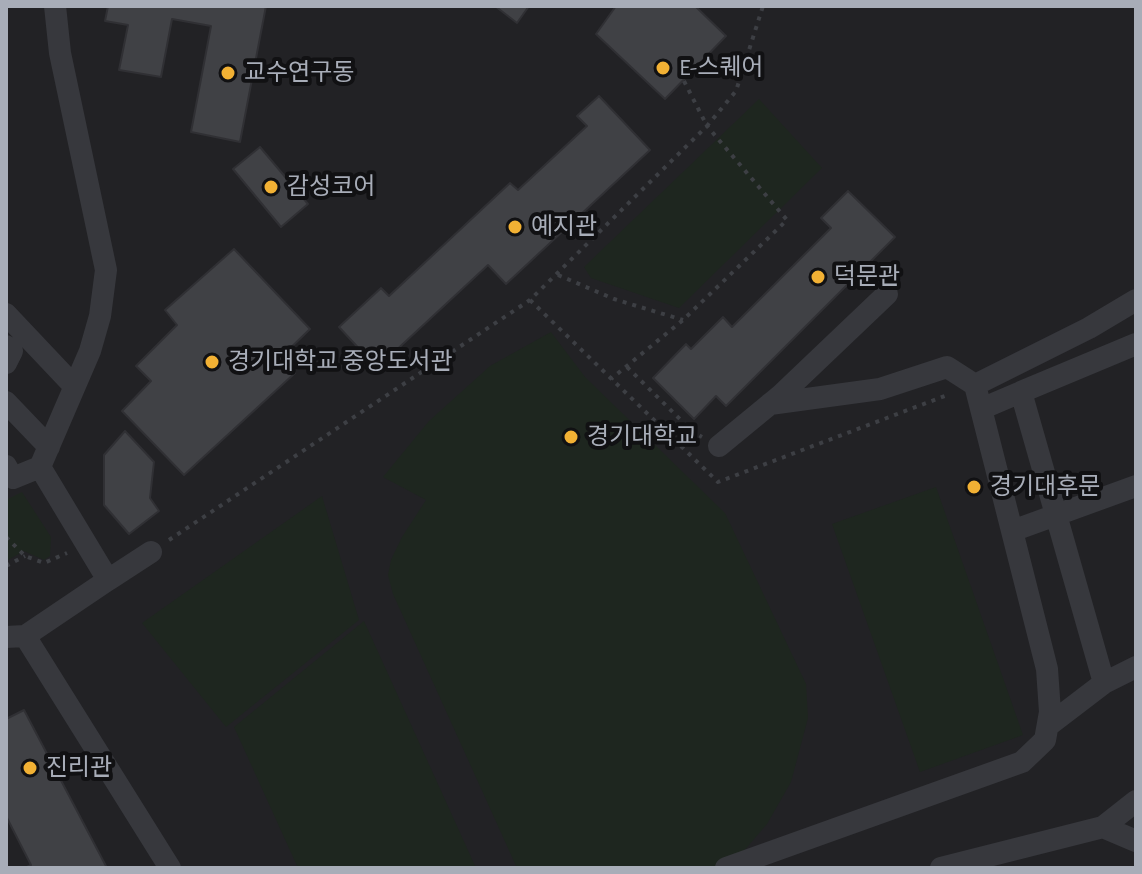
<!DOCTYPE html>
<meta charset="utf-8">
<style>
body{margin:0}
#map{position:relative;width:1142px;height:874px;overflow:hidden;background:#161618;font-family:"Alegreya Sans",sans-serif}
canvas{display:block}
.frame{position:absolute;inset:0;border:8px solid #a8adb8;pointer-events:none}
</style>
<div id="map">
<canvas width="1142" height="874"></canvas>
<div class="frame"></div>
</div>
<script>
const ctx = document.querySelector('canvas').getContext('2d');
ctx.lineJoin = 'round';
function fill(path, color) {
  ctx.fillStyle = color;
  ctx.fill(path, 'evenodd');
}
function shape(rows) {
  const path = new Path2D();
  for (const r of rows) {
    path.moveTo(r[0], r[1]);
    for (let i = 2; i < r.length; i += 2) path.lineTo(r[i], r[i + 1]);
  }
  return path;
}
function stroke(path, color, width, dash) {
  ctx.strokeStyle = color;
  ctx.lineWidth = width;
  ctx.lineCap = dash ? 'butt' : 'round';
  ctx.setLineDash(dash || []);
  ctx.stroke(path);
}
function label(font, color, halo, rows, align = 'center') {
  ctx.font = font + ' "Alegreya Sans","Noto Sans KR",sans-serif';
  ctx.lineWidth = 8;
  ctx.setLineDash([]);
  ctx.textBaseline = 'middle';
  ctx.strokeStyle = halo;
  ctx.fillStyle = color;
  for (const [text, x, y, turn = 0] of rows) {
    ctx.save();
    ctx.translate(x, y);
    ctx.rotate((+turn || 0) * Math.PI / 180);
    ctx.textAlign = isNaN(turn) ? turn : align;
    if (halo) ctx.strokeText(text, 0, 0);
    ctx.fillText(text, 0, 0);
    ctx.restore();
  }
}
fill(shape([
 [6,6,1136,6,1136,868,6,868]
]), '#222225');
fill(shape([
 [759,99,822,168,679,308,591,278,584,267],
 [551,332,585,377,725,513,806,684,808,718,791,782,767,824,737,859,713,868,517,868,393,594,388,575,391,560,402,537,426,500,383,477,429,421,490,366],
 [936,487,1023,735,920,772,832,524],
 [22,492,51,537,50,556,44,560,24,551,6,561,6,500],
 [322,496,359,620,226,727,142,623],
 [364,621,476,868,298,868,234,727]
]), '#1e261f');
const building = shape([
 [108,6,266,6,240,142,191,132,211,26,172,19,161,77,119,70,128,25,105,21,108,6],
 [495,6,529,6,517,23,495,6],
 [616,6,695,6,726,36,665,99,596,34,616,6],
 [599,96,650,150,506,284,488,265,377,368,339,327,381,288,389,296,510,183,518,190,587,126,577,116,599,96],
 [260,147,308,204,281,227,233,169,260,147],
 [848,191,895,237,726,406,716,396,694,419,653,378,686,344,691,349,723,317,732,327,831,228,821,218,848,191],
 [234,249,310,329,280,358,295,373,184,475,122,411,151,381,136,366,177,325,165,310,234,249],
 [125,431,154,462,150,498,159,511,129,534,104,505,104,455,125,431],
 [24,710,107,868,25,868,31,865,6,816,6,719,24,710]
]);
fill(building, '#404145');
stroke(building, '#303034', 2);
stroke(shape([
 [684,81,707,126,736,91,763,6],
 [558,275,614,299,683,320],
 [530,300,718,482,950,394],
 [627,367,693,432,702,437],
 [6,537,25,556,44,563,67,553],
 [169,540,530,300,707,126,787,220,683,320,611,379],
 [6,566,25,556]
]), '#3d3f44', 4, [4, 6]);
stroke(shape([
 [6,314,74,386],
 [6,346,12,351,6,363],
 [6,402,49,447],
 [770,404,880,389,947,367,975,385],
 [981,409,1021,392],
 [719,446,781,395,887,294],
 [6,466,13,478,40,467],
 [1012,531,1136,486],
 [108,580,151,552],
 [25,636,108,580,40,467,90,351,100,316,106,270,60,53,55,6],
 [6,637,25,636,170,868],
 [1104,683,1021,392,1136,344],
 [1049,725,1104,683,1136,667],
 [1103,827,1136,841],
 [726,868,1022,762,1045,740,1050,712,1047,669,975,385,1089,328,1136,300],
 [941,868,1103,827,1136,801]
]), '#37383d', 22);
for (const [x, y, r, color] of [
 [663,68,8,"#f2b134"],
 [228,73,8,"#f2b134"],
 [271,187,8,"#f2b134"],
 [515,227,8,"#f2b134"],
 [818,277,8,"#f2b134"],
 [212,362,8,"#f2b134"],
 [571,437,8,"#f2b134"],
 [974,487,8,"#f2b134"],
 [30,768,8,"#f2b134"]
]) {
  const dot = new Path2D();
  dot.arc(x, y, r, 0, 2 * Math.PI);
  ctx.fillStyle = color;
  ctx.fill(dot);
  stroke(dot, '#111113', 3);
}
label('24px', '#a8adb8', '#111113', [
 ["E-스퀘어",679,68],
 ["교수연구동",244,73],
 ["감성코어",287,187],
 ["예지관",531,227],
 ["덕문관",834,277],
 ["경기대학교 중앙도서관",228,362],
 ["경기대학교",587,437],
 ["경기대후문",990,487],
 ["진리관",46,768]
], 'left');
</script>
